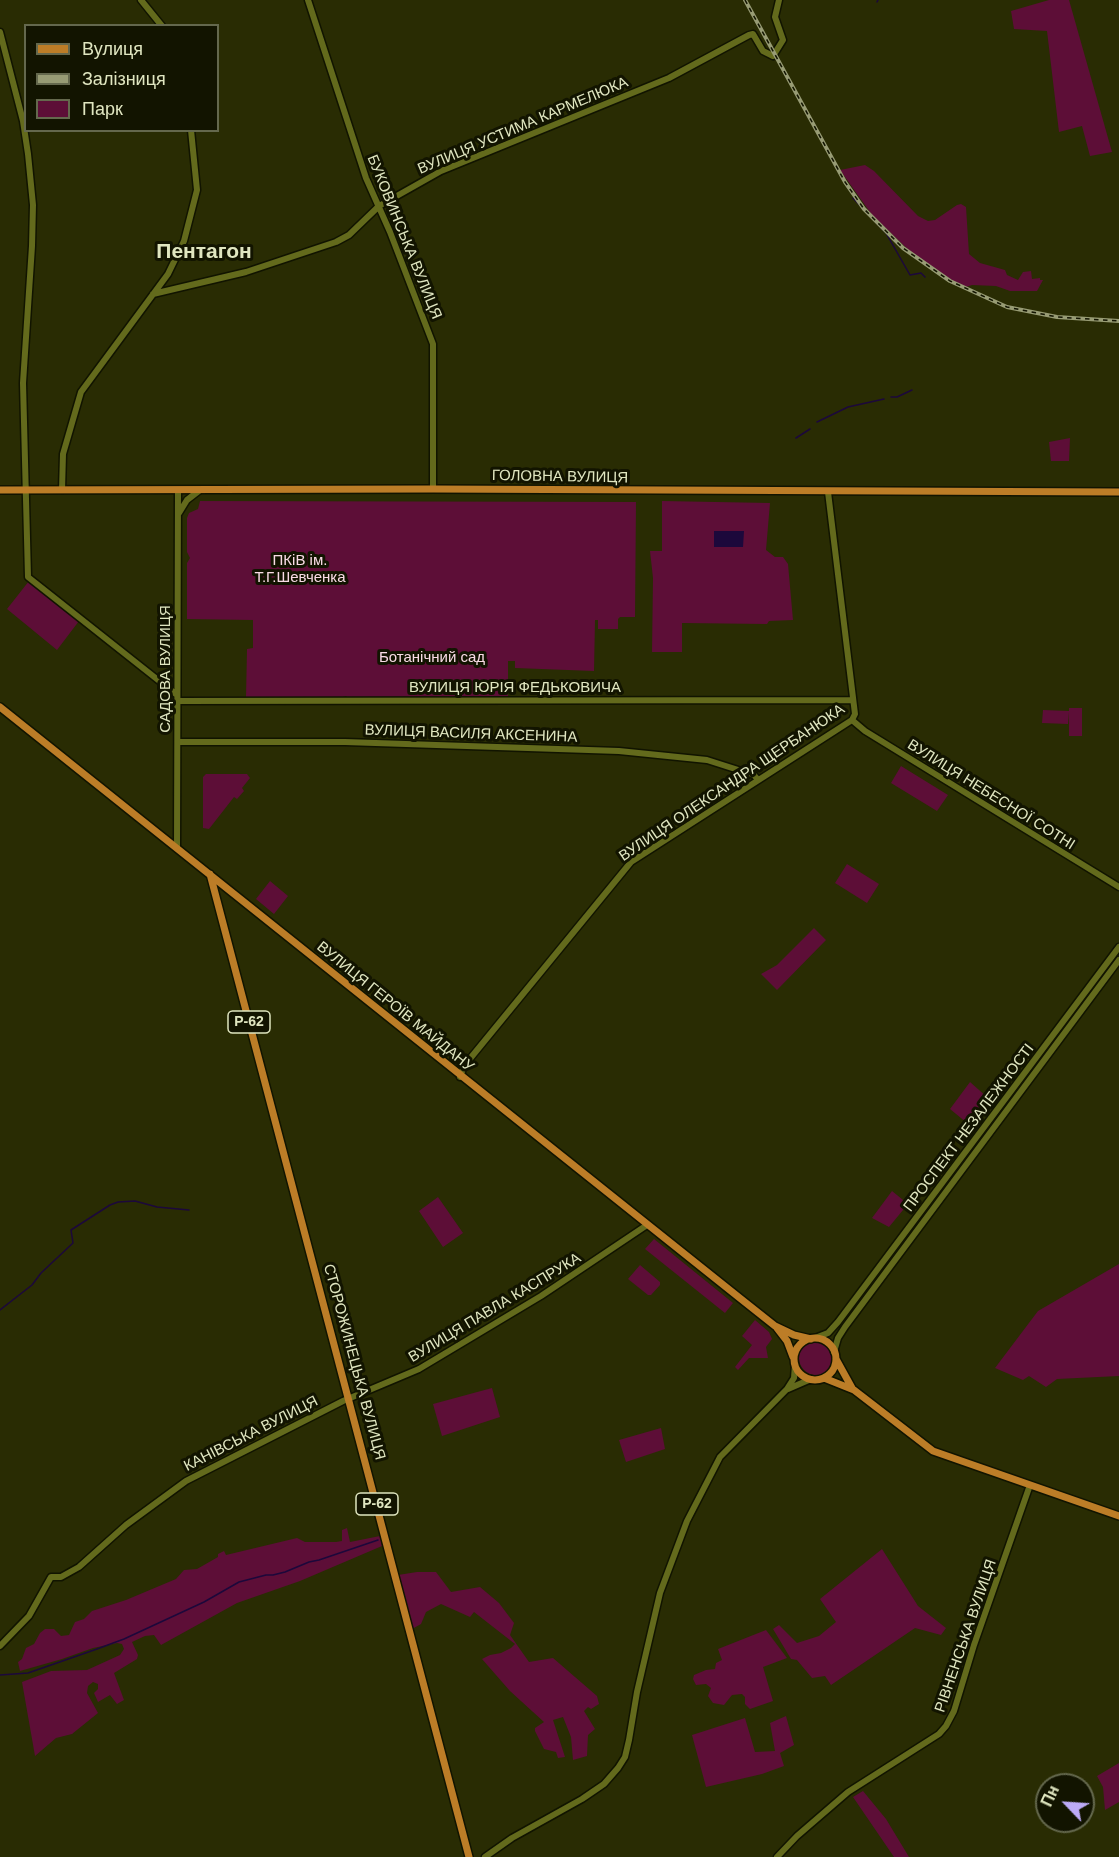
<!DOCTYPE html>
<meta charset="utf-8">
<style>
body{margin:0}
#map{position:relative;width:1119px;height:1857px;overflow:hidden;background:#292c03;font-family:Arial,sans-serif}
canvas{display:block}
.legend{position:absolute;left:24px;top:24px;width:195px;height:108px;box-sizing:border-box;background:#121400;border:2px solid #64684d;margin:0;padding:8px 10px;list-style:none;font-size:18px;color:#e0e6c0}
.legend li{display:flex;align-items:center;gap:12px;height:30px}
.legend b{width:30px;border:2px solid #64684d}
.north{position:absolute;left:1035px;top:1773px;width:60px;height:60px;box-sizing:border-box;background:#121400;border:2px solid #64684d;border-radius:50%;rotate:295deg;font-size:16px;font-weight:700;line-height:24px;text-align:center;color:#e0e6c0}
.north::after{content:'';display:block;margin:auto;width:21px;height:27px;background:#bcaaf6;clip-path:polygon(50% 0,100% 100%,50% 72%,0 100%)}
</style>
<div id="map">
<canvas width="1119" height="1857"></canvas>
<ul class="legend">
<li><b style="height:8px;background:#bc7d27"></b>Вулиця</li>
<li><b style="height:8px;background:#979b74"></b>Залізниця</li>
<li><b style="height:16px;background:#5d0e37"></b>Парк</li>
</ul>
<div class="north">Пн</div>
</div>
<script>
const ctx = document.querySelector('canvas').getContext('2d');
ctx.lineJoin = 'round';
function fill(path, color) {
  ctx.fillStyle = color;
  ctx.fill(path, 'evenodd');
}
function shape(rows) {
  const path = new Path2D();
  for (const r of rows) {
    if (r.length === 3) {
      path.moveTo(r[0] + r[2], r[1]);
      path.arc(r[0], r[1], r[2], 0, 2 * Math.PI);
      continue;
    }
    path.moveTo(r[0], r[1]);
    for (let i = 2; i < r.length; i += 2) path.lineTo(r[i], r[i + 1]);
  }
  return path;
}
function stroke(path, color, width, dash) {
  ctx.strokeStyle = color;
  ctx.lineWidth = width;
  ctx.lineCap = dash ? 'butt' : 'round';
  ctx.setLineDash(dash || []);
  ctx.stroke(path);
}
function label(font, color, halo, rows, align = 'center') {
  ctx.font = font + ' Arial,sans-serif';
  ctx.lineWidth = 6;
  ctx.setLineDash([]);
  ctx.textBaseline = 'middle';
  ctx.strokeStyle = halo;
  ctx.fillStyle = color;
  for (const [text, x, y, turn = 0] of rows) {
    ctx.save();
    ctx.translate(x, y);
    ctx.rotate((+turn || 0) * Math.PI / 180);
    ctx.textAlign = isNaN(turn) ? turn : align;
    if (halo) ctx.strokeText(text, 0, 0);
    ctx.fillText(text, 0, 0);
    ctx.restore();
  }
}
fill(shape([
 [1049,0,1069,0,1112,152,1090,156,1082,126,1059,132,1047,31,1014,29,1011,11],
 [865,165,874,171,918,216,928,221,935,220,957,205,961,204,966,207,969,254,980,263,1005,270,1007,275,1018,280,1023,272,1031,271,1032,279,1040,278,1040,280,1043,280,1037,291,1010,291,996,286,972,285,963,288,919,260,872,215,840,170],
 [1070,438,1069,461,1051,461,1049,442],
 [200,501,636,502,635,617,620,617,618,619,618,629,598,629,598,620,595,620,594,671,515,668,515,661,508,661,508,697,348,698,346,696,340,698,246,698,247,649,253,648,253,620,187,619,187,563,190,558,187,552,187,518,189,513,198,509],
 [662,501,770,503,766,550,775,557,783,557,788,564,793,620,769,621,767,624,682,623,682,652,652,652,653,578,650,551,662,551],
 [29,581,79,621,57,650,7,609],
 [1069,708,1082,708,1082,736,1069,736,1069,712,1068,724,1042,723,1043,710,1069,711],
 [901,766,948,795,937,811,891,783],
 [206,774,247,774,250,778,242,788,244,791,237,799,234,797,209,829,203,828,203,777],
 [847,864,879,884,867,903,835,883],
 [270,881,288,896,274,914,256,899],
 [814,928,826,940,777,990,761,974,777,965],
 [970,1082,987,1097,967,1123,950,1109],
 [892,1191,908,1204,889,1227,872,1218],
 [438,1197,463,1233,443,1247,419,1211],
 [654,1239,733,1303,725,1313,645,1249],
 [1119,1264,1119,1376,1057,1379,1046,1387,1029,1376,1023,1380,995,1368,1038,1311],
 [640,1265,660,1282,660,1285,651,1295,648,1295,628,1279],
 [755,1320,769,1332,772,1339,766,1347,768,1358,749,1358,738,1370,735,1367,752,1345,742,1336],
 [816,1358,17],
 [492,1388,500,1417,442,1436,433,1404],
 [661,1428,665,1449,626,1462,619,1440],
 [347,1528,350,1542,380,1536,382,1546,300,1581,237,1603,161,1645,154,1635,145,1636,132,1642,138,1655,137,1659,114,1673,124,1700,117,1704,110,1695,98,1702,94,1693,98,1689,98,1684,93,1682,88,1686,87,1693,98,1713,72,1734,56,1738,35,1756,22,1682,51,1671,87,1670,120,1655,124,1649,122,1644,117,1643,93,1648,62,1659,20,1671,18,1662,22,1659,26,1648,34,1644,40,1633,45,1629,54,1629,61,1636,69,1635,75,1622,84,1619,92,1611,126,1600,176,1579,184,1570,197,1569,218,1557,218,1554,224,1551,226,1555,297,1538,305,1542,336,1542,342,1541,342,1530],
 [882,1549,918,1606,946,1628,941,1635,915,1628,831,1685,825,1676,812,1678,797,1660,791,1659,773,1629,779,1625,797,1643,819,1636,836,1622,820,1599],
 [417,1572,436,1572,451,1592,480,1587,499,1603,514,1623,510,1635,529,1662,553,1658,597,1696,599,1704,591,1709,588,1707,584,1711,595,1729,588,1735,587,1756,573,1760,571,1737,563,1717,553,1720,565,1757,558,1758,556,1752,544,1749,535,1731,535,1728,544,1722,510,1691,482,1659,490,1655,501,1653,511,1648,515,1644,474,1612,470,1617,441,1604,426,1612,421,1624,412,1629,398,1575],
 [766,1630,787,1658,763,1667,773,1701,750,1709,745,1704,745,1697,742,1694,732,1695,724,1705,713,1703,708,1696,711,1688,706,1684,696,1685,693,1679,694,1675,706,1670,715,1669,716,1663,722,1660,718,1649],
 [786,1716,794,1745,780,1753,784,1766,762,1774,706,1787,692,1735,745,1718,755,1752,775,1751,770,1723],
 [1119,1763,1119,1802,1105,1810,1103,1787,1097,1776],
 [863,1791,886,1819,909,1857,894,1857,853,1797]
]), '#5d0e37');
fill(shape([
 [714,531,744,531,743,547,714,547]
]), '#1c083b');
stroke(shape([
 [877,2,878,0],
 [853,198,886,233,910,275,921,273,925,277],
 [891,397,897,397,912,390],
 [817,422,848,407,884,399],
 [796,438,810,429],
 [0,1310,32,1285,41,1273,73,1243,71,1230,110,1205,118,1202,135,1201,157,1207,189,1210],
 [0,1675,28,1673,97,1649,124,1639,204,1602,239,1582,266,1575,273,1575,285,1572,309,1562,319,1560,378,1540]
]), '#1c083b', 1.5);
const secondary = shape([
 [141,0,162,26],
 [308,0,366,178,390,232,433,344,433,489],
 [0,32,23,121,28,154,33,205,32,246,23,383,28,577,177,695],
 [153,294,246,272,336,242,349,235,379,206,441,171,669,78,749,35,753,34,763,51,773,56,783,40,775,17,779,0],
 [62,490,63,454,81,392,168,274,184,241,197,190,191,130],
 [179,513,187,500,200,490],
 [177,701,853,700],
 [852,720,865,731,1119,887],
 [178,742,345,742,619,751,707,760,754,775,758,780],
 [177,848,178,490],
 [460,1077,464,1066,631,862,852,720,855,714,828,492],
 [815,1338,828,1333,838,1322,1119,947],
 [834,1352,838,1338,845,1327,1119,960],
 [788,1389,811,1379],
 [0,1646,29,1616,51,1577,61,1577,79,1567,126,1525,186,1481,343,1401,419,1369,541,1296,647,1225],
 [485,1857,512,1838,582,1799,604,1784,618,1768,625,1757,629,1740,637,1692,660,1593,687,1521,720,1457,787,1389,794,1378,795,1365],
 [777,1857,797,1836,848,1792,939,1734,946,1726,954,1711,974,1645,1030,1485]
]);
const primary = shape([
 [0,490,433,489,1119,492],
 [0,707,741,1299,775,1326,794,1335,811,1339],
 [210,874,469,1857],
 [777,1328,787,1341,793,1357],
 [815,1359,21],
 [836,1359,852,1388],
 [824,1378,854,1390,933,1451,1119,1516]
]);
stroke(secondary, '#111400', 9);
stroke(primary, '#111400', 10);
stroke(secondary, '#636a1c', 6);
stroke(primary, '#bc7d27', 7);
const rail = shape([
 [745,0,845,182,864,209,903,248,950,281,1007,307,1057,317,1119,321]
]);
stroke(rail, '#979b74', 4);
stroke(rail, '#121400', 1.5, [4.5]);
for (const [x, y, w] of [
 [249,1022,42],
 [377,1504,42]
]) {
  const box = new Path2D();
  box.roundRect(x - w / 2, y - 11, w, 22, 4.5);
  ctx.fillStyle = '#121400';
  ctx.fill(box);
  stroke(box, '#e0e6c0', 1.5);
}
label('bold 14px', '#e0e6c0', null, [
 ["Р-62",249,1022],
 ["Р-62",377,1504]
]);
label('15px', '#e0e6c0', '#121400', [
 ["ВУЛИЦЯ УСТИМА КАРМЕЛЮКА",523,126,-23],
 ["БУКОВИНСЬКА ВУЛИЦЯ",404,237,68],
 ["ГОЛОВНА ВУЛИЦЯ",560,477,1],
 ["САДОВА ВУЛИЦЯ",166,669,-90],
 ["ВУЛИЦЯ ЮРІЯ ФЕДЬКОВИЧА",515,688],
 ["ВУЛИЦЯ ВАСИЛЯ АКСЕНИНА",471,734,2],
 ["ВУЛИЦЯ ОЛЕКСАНДРА ЩЕРБАНЮКА",732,783,-34],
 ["ВУЛИЦЯ НЕБЕСНОЇ СОТНІ",991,795,32],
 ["ВУЛИЦЯ ГЕРОЇВ МАЙДАНУ",395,1007,39],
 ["ПРОСПЕКТ НЕЗАЛЕЖНОСТІ",969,1128,-53],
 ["ВУЛИЦЯ ПАВЛА КАСПРУКА",495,1308,-31],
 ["СТОРОЖИНЕЦЬКА ВУЛИЦЯ",354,1362,75],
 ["КАНІВСЬКА ВУЛИЦЯ",251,1434,-27],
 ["РІВНЕНСЬКА ВУЛИЦЯ",966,1636,-71]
]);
label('15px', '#f9dbe5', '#121400', [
 ["ПКіВ ім.",300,561],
 ["Т.Г.Шевченка",300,578],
 ["Ботанічний сад",432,658]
]);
label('bold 21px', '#e0e6c0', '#121400', [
 ["Пентагон",204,252]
]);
</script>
